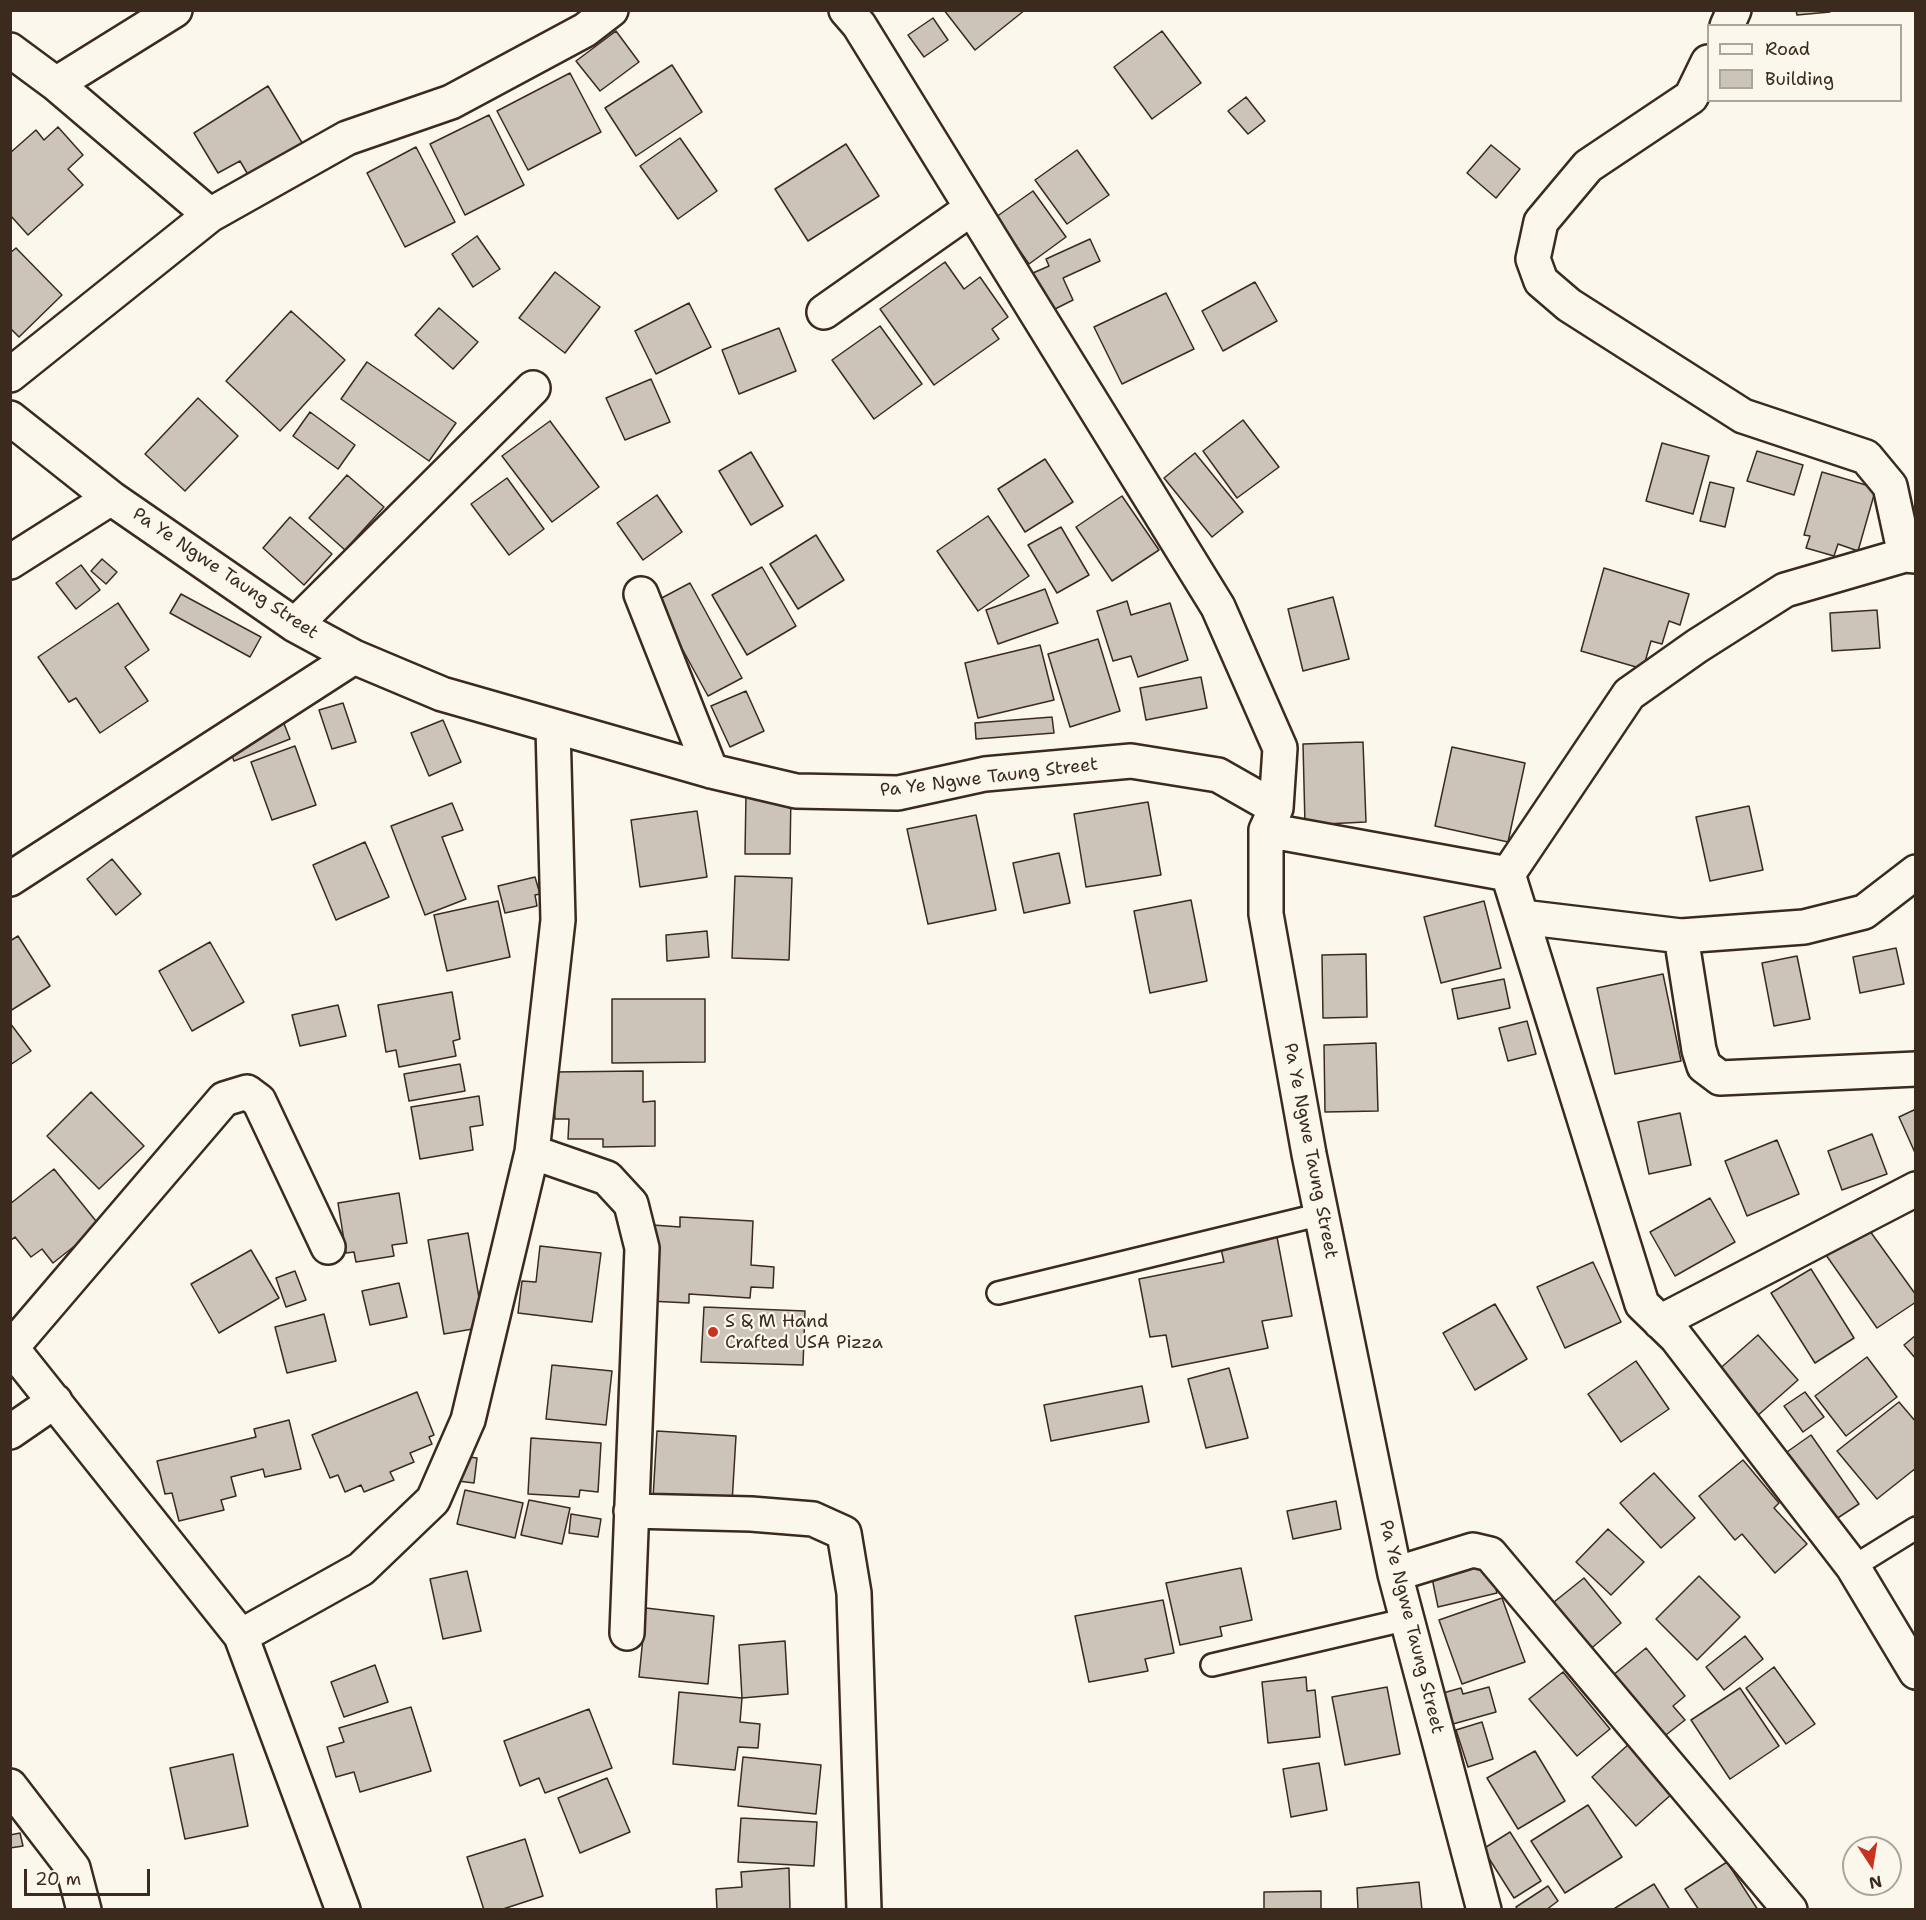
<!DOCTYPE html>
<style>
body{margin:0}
#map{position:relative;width:1926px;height:1920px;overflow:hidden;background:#fbf7ec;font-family:"Shantell Sans",sans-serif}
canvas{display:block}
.frame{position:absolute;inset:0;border:12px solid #3b2a1e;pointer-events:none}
.legend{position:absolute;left:1707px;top:24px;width:195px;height:78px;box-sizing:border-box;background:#fbf7ec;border:2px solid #aea59a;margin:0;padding:8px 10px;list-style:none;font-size:18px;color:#3b2a1e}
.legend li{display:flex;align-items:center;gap:12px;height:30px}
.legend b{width:30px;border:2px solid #aea59a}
.north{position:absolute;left:1842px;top:1836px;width:60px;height:60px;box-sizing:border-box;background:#fbf7ec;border:2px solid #aea59a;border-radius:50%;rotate:168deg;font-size:16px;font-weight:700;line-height:24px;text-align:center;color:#3b2a1e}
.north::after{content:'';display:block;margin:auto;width:21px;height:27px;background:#c8321e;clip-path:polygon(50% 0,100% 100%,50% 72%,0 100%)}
.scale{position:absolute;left:24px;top:1869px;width:126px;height:27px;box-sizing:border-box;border:3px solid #3b2a1e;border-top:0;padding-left:8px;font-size:18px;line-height:21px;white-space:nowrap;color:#3b2a1e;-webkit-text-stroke:4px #fbf7ec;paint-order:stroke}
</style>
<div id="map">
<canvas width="1926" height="1920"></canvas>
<div class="frame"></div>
<ul class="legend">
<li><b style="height:8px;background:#fbf7ec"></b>Road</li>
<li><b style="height:16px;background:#ccc4b9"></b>Building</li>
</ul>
<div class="north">N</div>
<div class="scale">20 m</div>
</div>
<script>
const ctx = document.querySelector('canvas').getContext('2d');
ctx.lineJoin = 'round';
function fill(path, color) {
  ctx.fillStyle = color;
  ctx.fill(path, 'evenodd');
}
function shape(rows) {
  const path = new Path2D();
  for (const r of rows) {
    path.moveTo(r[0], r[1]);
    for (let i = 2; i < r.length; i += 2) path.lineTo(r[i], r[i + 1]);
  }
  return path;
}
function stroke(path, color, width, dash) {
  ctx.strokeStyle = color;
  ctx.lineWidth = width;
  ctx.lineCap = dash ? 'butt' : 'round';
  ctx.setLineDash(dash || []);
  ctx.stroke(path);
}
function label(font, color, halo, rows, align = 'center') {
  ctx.font = font + ' "Shantell Sans",sans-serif';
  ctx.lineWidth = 4.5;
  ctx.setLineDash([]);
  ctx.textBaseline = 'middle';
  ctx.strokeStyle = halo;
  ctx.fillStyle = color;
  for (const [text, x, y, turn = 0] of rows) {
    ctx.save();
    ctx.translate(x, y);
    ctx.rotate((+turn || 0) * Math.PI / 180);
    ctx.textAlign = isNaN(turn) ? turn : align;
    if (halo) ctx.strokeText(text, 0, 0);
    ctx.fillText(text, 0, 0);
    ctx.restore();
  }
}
const building = shape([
 [944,10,1025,10,975,50,944,10],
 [1796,10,1830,10,1830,12,1797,15,1796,10],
 [933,18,948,40,924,57,908,35,933,18],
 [616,31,639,62,600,91,576,61,616,31],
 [1162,31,1201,83,1152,119,1114,67,1162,31],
 [672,65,702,112,636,156,605,108,672,65],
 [570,73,601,132,528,170,497,111,570,73],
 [268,86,304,146,250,178,240,161,218,173,194,133,268,86],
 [1246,97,1265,121,1248,134,1228,111,1246,97],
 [489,115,524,185,465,215,430,144,489,115],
 [58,127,83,155,68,169,83,185,28,235,10,215,10,153,36,130,44,140,58,127],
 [680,138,717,191,678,219,640,166,680,138],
 [846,144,879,196,808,241,775,189,846,144],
 [1491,145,1520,169,1496,198,1467,173,1491,145],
 [416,147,455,222,405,247,367,173,416,147],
 [1077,150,1109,195,1067,224,1035,180,1077,150],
 [1033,191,1066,237,1029,264,996,217,1033,191],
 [477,236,500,269,473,287,452,254,477,236],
 [1090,239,1100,261,1063,278,1073,300,1051,311,1033,273,1049,266,1046,259,1090,239],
 [16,248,62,295,19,337,10,328,10,253,16,248],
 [945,262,964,289,980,277,1008,317,992,329,999,339,934,385,880,309,945,262],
 [555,272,600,307,565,353,519,318,555,272],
 [1255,282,1277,321,1223,351,1202,311,1255,282],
 [1166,293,1194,349,1122,384,1094,327,1166,293],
 [689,303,711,347,656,374,635,331,689,303],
 [439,308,478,342,453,369,415,335,439,308],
 [291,311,345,360,280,431,226,381,291,311],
 [880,326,922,384,874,419,832,360,880,326],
 [779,328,796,371,739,394,722,350,779,328],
 [367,362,456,423,429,461,341,399,367,362],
 [651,379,670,422,625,440,606,398,651,379],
 [198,398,238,436,185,491,145,454,198,398],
 [310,412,355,445,338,469,293,436,310,412],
 [1243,420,1279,467,1237,498,1203,451,1243,420],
 [550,421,599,487,552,522,502,456,550,421],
 [1662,443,1709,456,1693,514,1646,501,1662,443],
 [1757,451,1803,465,1794,495,1747,481,1757,451],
 [751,452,783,506,751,525,719,471,751,452],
 [1195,453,1243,512,1212,537,1164,478,1195,453],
 [1045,459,1073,502,1025,532,998,489,1045,459],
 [1822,472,1876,488,1858,551,1838,544,1834,556,1806,548,1810,536,1804,535,1822,472],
 [347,475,384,507,345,550,309,518,347,475],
 [507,478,544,529,509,555,471,504,507,478],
 [1710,482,1734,488,1725,527,1700,521,1710,482],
 [657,495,682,532,643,560,617,523,657,495],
 [1122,496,1159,550,1112,581,1076,527,1122,496],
 [988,516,1029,576,978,611,937,551,988,516],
 [290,517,332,554,304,585,263,548,290,517],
 [1061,527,1089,575,1057,593,1028,545,1061,527],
 [816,535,844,580,798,609,770,564,816,535],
 [102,559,117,572,106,584,91,571,102,559],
 [81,565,100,590,76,609,56,583,81,565],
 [762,567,796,626,747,655,712,595,762,567],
 [1604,568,1689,594,1680,625,1669,621,1662,644,1651,641,1643,669,1581,651,1604,568],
 [690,583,742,678,708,696,656,601,690,583],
 [1045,589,1058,623,998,644,986,610,1045,589],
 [181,594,261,637,250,657,170,613,181,594],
 [1333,597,1349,659,1303,671,1288,609,1333,597],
 [1127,601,1131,615,1170,603,1188,660,1138,677,1131,656,1113,661,1097,611,1127,601],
 [118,603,149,650,125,667,148,701,100,733,76,698,69,702,38,657,118,603],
 [1877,610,1880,648,1832,651,1830,613,1877,610],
 [1098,639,1120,711,1070,727,1048,654,1098,639],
 [1040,645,1054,700,978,718,965,663,1040,645],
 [1201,677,1207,708,1146,720,1140,688,1201,677],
 [746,691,764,731,730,747,711,706,746,691],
 [343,703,356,742,332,749,319,710,343,703],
 [1052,717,1054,733,976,739,975,723,1052,717],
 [443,720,461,762,429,776,411,733,443,720],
 [283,721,290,739,234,761,227,743,283,721],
 [1363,742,1366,822,1305,825,1303,744,1363,742],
 [295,746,316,805,272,820,251,762,295,746],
 [1452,747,1525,763,1508,842,1435,826,1452,747],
 [746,793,791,794,790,854,745,854,746,793],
 [1148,802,1161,875,1086,887,1074,814,1148,802],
 [452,803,463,830,442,837,466,899,425,915,391,826,452,803],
 [1749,806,1763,870,1710,881,1696,817,1749,806],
 [697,811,707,877,640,887,631,820,697,811],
 [976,815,996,910,928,924,907,829,976,815],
 [365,842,389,897,336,920,313,865,365,842],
 [1059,853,1070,903,1024,913,1013,863,1059,853],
 [112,859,141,894,116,915,87,879,112,859],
 [735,876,792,878,789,960,732,958,735,876],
 [535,877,540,894,535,895,537,906,505,913,498,886,535,877],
 [1191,900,1207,981,1150,993,1134,911,1191,900],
 [498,901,510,957,447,971,434,915,498,901],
 [1484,901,1501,968,1441,983,1424,917,1484,901],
 [707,931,709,957,667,961,666,935,707,931],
 [18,936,50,986,10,1011,10,941,18,936],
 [210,942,244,1002,192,1031,159,971,210,942],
 [1896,948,1904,984,1860,993,1853,957,1896,948],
 [1366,954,1367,1017,1323,1018,1322,955,1366,954],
 [1797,956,1810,1019,1774,1026,1762,963,1797,956],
 [1663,974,1681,1061,1615,1074,1597,988,1663,974],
 [1504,979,1510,1008,1458,1019,1452,989,1504,979],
 [452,992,460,1039,453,1041,456,1056,399,1067,396,1050,386,1052,378,1005,452,992],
 [612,999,705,999,705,1062,612,1063,612,999],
 [338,1005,346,1036,300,1046,292,1015,338,1005],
 [1527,1021,1536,1054,1508,1061,1499,1028,1527,1021],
 [10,1023,31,1051,10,1065,10,1023],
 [1376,1043,1378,1111,1325,1112,1324,1045,1376,1043],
 [460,1064,465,1091,409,1101,404,1074,460,1064],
 [643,1071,643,1102,655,1101,655,1146,603,1147,603,1139,568,1139,569,1119,555,1119,552,1072,643,1071],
 [91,1092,144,1146,99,1189,47,1136,91,1092],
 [479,1096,483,1125,470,1127,473,1150,420,1159,411,1107,479,1096],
 [1916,1109,1916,1155,1899,1117,1916,1109],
 [1680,1113,1691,1165,1649,1174,1638,1122,1680,1113],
 [1872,1134,1887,1174,1842,1190,1828,1151,1872,1134],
 [1777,1140,1799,1194,1747,1216,1725,1161,1777,1140],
 [54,1169,100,1226,53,1263,42,1249,31,1257,15,1237,10,1241,10,1204,54,1169],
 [399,1193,407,1243,392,1245,394,1256,356,1262,354,1252,346,1253,338,1203,399,1193],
 [1710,1198,1735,1242,1675,1276,1650,1232,1710,1198],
 [680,1217,753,1221,751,1265,774,1267,773,1288,751,1287,750,1298,689,1294,689,1303,649,1301,653,1225,680,1227,680,1217],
 [1867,1227,1916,1295,1916,1302,1877,1328,1826,1255,1867,1227],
 [468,1233,484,1327,444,1334,428,1240,468,1233],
 [1277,1237,1292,1316,1262,1321,1268,1348,1172,1367,1166,1335,1150,1337,1139,1279,1224,1262,1221,1249,1277,1237],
 [540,1246,601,1253,592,1322,518,1313,522,1281,536,1282,540,1246],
 [251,1250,279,1298,219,1333,191,1284,251,1250],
 [1593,1262,1621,1322,1565,1348,1537,1287,1593,1262],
 [1811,1269,1854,1338,1815,1363,1771,1293,1811,1269],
 [295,1271,306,1300,286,1307,276,1278,295,1271],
 [399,1283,407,1317,370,1325,362,1291,399,1283],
 [1495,1304,1527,1359,1475,1390,1443,1333,1495,1304],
 [704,1307,805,1311,803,1365,701,1362,704,1307],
 [324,1314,336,1361,287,1373,275,1327,324,1314],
 [1758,1335,1798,1380,1756,1417,1716,1372,1758,1335],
 [1916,1335,1916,1359,1904,1345,1916,1335],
 [1867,1357,1897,1397,1846,1436,1815,1396,1867,1357],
 [1636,1361,1669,1409,1621,1442,1588,1394,1636,1361],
 [552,1365,612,1371,606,1425,546,1419,552,1365],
 [1229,1368,1248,1438,1206,1448,1188,1379,1229,1368],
 [1142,1386,1149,1422,1051,1441,1044,1405,1142,1386],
 [417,1392,434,1435,429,1437,432,1444,410,1453,414,1462,390,1472,394,1480,364,1492,361,1485,345,1492,338,1475,330,1478,312,1435,417,1392],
 [1805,1392,1824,1417,1803,1432,1784,1406,1805,1392],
 [1899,1402,1916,1422,1916,1468,1877,1499,1837,1451,1899,1402],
 [289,1420,301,1469,265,1477,263,1469,231,1477,236,1496,221,1500,224,1510,179,1521,172,1493,165,1494,157,1461,256,1437,254,1429,289,1420],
 [657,1431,736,1436,732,1503,653,1498,657,1431],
 [1811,1435,1859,1504,1830,1523,1784,1454,1811,1435],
 [531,1438,601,1443,598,1492,580,1490,579,1497,528,1494,531,1438],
 [453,1455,477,1458,474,1483,450,1480,453,1455],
 [1743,1460,1779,1503,1774,1508,1807,1544,1775,1573,1742,1534,1735,1540,1699,1496,1743,1460],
 [1654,1473,1695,1518,1661,1548,1620,1503,1654,1473],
 [465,1490,523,1503,515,1538,457,1524,465,1490],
 [529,1500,570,1508,562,1544,521,1535,529,1500],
 [1336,1501,1341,1529,1293,1539,1287,1511,1336,1501],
 [571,1514,601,1519,598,1537,569,1533,571,1514],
 [1608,1529,1644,1562,1611,1595,1576,1562,1608,1529],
 [1490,1564,1497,1593,1438,1607,1432,1578,1490,1564],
 [1241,1568,1252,1620,1220,1627,1222,1636,1180,1645,1166,1583,1241,1568],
 [467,1571,481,1631,443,1639,430,1579,467,1571],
 [1699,1576,1740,1617,1697,1660,1656,1619,1699,1576],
 [1584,1578,1621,1623,1587,1652,1549,1606,1584,1578],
 [1502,1598,1525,1662,1462,1684,1439,1620,1502,1598],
 [1163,1600,1174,1653,1145,1659,1148,1671,1089,1682,1075,1616,1163,1600],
 [646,1608,714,1616,708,1684,639,1677,646,1608],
 [1745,1636,1763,1659,1724,1690,1706,1667,1745,1636],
 [785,1641,788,1694,742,1698,739,1645,785,1641],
 [1646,1648,1685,1696,1673,1706,1685,1720,1662,1738,1612,1676,1646,1648],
 [375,1665,388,1702,344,1717,331,1682,375,1665],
 [1774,1667,1815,1724,1786,1744,1746,1688,1774,1667],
 [1563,1672,1610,1729,1577,1756,1529,1699,1563,1672],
 [1306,1677,1307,1691,1315,1690,1320,1737,1268,1743,1262,1682,1306,1677],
 [1387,1687,1400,1754,1345,1765,1332,1697,1387,1687],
 [1489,1687,1496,1712,1453,1724,1443,1693,1461,1688,1463,1694,1489,1687],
 [1740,1688,1779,1746,1730,1779,1691,1720,1740,1688],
 [679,1692,742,1698,740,1722,760,1724,758,1748,738,1747,735,1770,673,1764,679,1692],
 [411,1707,431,1771,360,1792,354,1772,336,1777,327,1747,344,1742,339,1728,411,1707],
 [589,1709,612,1768,545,1793,539,1778,520,1786,504,1741,589,1709],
 [1482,1722,1493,1759,1468,1767,1456,1730,1482,1722],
 [1629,1744,1673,1793,1636,1826,1592,1777,1629,1744],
 [1535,1751,1565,1801,1518,1829,1487,1778,1535,1751],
 [233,1754,248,1826,185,1839,170,1768,233,1754],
 [743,1757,821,1765,816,1814,738,1806,743,1757],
 [1319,1763,1327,1810,1291,1817,1283,1769,1319,1763],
 [607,1778,630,1832,580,1853,558,1798,607,1778],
 [1588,1805,1622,1857,1565,1893,1531,1841,1588,1805],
 [741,1818,817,1822,814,1866,738,1862,741,1818],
 [1510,1832,1541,1881,1514,1898,1483,1849,1510,1832],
 [20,1833,23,1846,10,1848,10,1835,20,1833],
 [525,1839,543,1896,500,1910,484,1910,467,1857,525,1839],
 [1727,1862,1758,1910,1699,1910,1685,1889,1727,1862],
 [789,1868,790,1910,717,1910,716,1889,742,1887,741,1872,789,1868],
 [1419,1882,1422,1910,1358,1910,1357,1888,1419,1882],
 [1654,1884,1670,1910,1612,1910,1654,1884],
 [1548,1886,1558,1901,1546,1910,1518,1910,1516,1907,1548,1886],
 [1321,1891,1321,1910,1264,1910,1264,1892,1321,1891]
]);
fill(building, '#ccc4b9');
stroke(building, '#3b2a1e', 1.5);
const service = shape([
 [998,1293,1322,1214],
 [1853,1567,1916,1528],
 [1212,1665,1408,1619]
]);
const minor = shape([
 [846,10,859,25,1218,607,1280,748,1276,808],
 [1727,26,1734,10],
 [10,50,56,84,210,215],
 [1708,62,1691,97,1588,166,1541,222,1533,259,1541,281,1569,305,1743,416,1866,457,1890,486,1905,555],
 [56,84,175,10],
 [824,312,972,208],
 [10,375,210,215,347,138,451,102,585,30,611,10],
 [10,418,111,498],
 [10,562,111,498,295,625,354,657,442,694,711,771,796,791,898,793,985,774,1131,761,1218,775,1276,808,1266,830,1266,914,1309,1154,1395,1574,1484,1910],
 [641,594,711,771],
 [295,625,533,388],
 [1266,830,1508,874],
 [1508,874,1642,1304,1676,1337,1853,1567,1916,1672],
 [1508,874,1629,694,1697,646,1785,590,1905,555,1916,556],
 [10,879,354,657],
 [1522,917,1681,936,1804,927,1864,912,1916,872],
 [1681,936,1699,1050,1704,1066,1720,1078,1916,1069],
 [532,1152,607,1178,631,1204,642,1248,627,1633],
 [1660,1322,1916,1189],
 [10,1346,241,1636,343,1910],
 [12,1347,224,1099,247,1092,259,1101,328,1247],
 [10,1432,55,1401],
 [631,1511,751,1514,813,1519,844,1533,854,1593,864,1910],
 [1395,1574,1473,1550,1490,1554,1790,1910],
 [241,1636,361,1569,433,1500,468,1420,532,1152,558,920,553,727],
 [10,1786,73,1868,84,1910]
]);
stroke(service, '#3b2a1e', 26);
stroke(minor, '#3b2a1e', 38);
stroke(service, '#fbf7ec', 21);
stroke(minor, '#fbf7ec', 33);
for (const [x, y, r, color] of [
 [713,1332,6,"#c8321e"]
]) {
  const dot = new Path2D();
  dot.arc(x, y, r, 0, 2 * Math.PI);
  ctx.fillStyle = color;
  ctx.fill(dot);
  stroke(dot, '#fbf7ec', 2);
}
label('18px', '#3b2a1e', '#fbf7ec', [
 ["Pa Ye Ngwe Taung Street",225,574,34],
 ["Pa Ye Ngwe Taung Street",989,778,-7],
 ["Pa Ye Ngwe Taung Street",1310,1151,79],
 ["Pa Ye Ngwe Taung Street",1411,1627,76]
]);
label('18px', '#3b2a1e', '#fbf7ec', [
 ["S & M Hand",725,1322],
 ["Crafted USA Pizza",725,1343]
], 'left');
</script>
